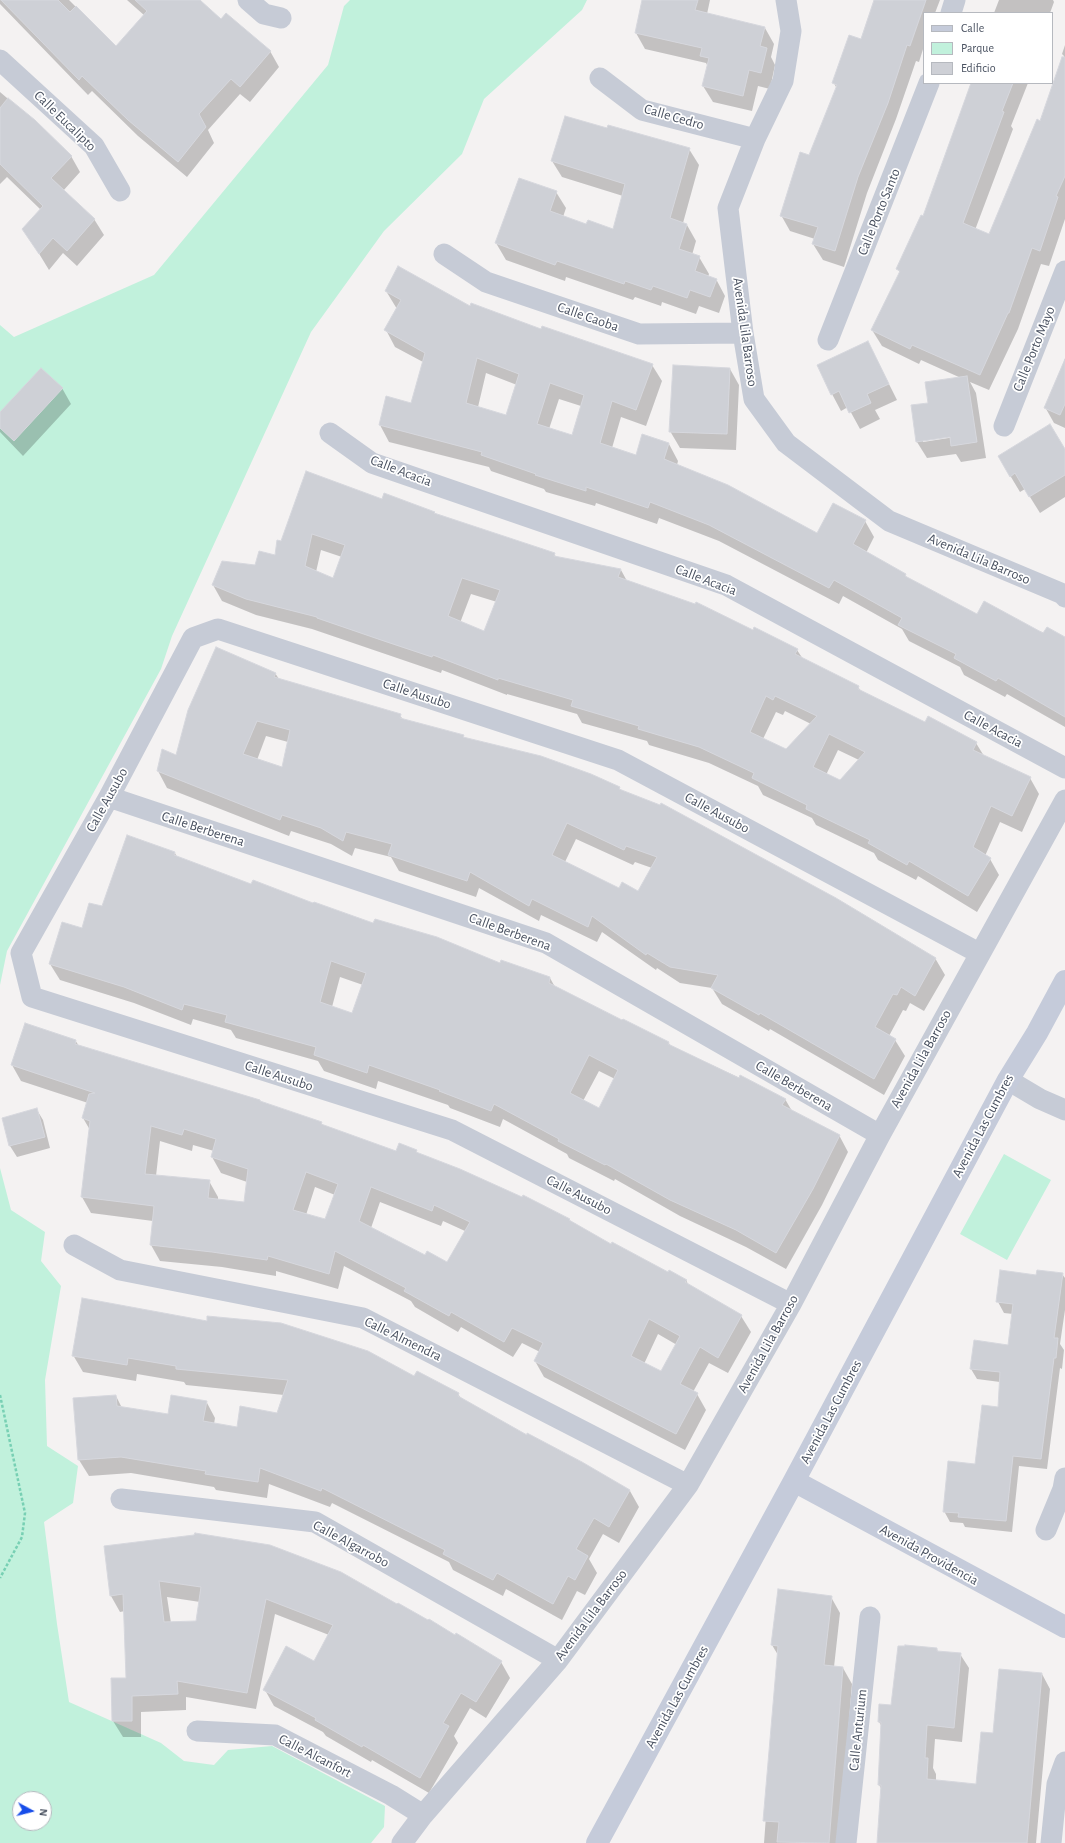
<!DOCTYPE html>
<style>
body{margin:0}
#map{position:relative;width:1065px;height:1843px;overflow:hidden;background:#f4f2f2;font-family:"Alegreya Sans",sans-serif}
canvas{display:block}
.legend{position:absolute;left:923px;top:12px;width:130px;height:72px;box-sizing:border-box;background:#fff;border:1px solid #b6b9bf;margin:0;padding:5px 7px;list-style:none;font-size:12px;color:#495160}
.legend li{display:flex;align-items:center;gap:8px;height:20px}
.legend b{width:20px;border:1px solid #b6b9bf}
.north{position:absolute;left:12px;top:1791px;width:40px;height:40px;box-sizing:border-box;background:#fff;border:1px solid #b6b9bf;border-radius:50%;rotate:97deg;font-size:11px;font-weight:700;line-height:16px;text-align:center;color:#495160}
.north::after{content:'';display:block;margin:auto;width:14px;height:18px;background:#174de9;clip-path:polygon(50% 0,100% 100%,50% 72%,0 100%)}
</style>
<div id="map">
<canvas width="1065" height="1843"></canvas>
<ul class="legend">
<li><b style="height:5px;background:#c5cbda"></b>Calle</li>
<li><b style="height:11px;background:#c1f1dc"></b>Parque</li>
<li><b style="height:11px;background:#ced0d6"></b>Edificio</li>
</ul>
<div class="north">N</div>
</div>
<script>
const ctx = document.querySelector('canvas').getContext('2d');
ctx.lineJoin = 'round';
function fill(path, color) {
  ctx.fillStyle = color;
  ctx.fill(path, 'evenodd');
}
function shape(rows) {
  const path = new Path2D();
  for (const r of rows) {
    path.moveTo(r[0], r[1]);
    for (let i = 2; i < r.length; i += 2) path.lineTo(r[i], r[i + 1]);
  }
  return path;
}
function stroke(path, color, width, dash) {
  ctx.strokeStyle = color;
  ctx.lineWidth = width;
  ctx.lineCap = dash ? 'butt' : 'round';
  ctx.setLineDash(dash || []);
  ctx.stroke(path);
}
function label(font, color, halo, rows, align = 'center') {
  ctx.font = font + ' "Alegreya Sans",sans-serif';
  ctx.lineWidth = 3.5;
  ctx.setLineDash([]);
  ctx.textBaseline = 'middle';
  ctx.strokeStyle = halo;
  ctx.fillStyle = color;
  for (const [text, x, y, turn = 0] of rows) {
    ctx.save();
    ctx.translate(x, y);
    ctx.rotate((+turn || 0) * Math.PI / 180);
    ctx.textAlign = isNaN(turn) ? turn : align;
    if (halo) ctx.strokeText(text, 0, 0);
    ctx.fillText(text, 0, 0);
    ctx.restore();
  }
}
fill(shape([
 [350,0,587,0,582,10,484,99,462,154,384,231,311,332,172,636,161,669,7,951,0,985,0,325,14,337,154,275,328,65,344,6],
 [1004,1154,1051,1180,1007,1260,960,1234],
 [0,1168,11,1210,45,1232,41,1261,61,1286,45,1380,47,1446,78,1466,73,1503,44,1522,57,1624,69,1702,161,1743,184,1761,214,1765,228,1750,272,1746,385,1806,384,1827,371,1843,0,1843],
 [20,1799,44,1799,44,1823,20,1823]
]), '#c1f1dc');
fill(shape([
 [0,0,69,0,116,47,145,16,127,0,199,0,221,20,270,51,279,67,250,102,240,94,208,130,214,143,187,177,138,136,92,91,88,95,0,4],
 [643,0,710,0,707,14,765,28,774,44,771,57,775,65,770,89,758,86,752,111,713,102,703,86,708,67,706,63,645,49,636,33],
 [876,0,940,0,935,13,924,13,924,46,919,62,916,61,896,119,867,193,844,267,823,260,813,244,815,239,790,231,781,215,810,156,837,89,834,83,862,40],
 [999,0,1053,0,1054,2,1050,13,994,13],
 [1065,45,1065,219,1049,266,1041,264,1018,329,989,390,970,382,976,393,986,458,961,462,956,454,927,458,917,442,929,404,961,378,921,360,919,364,882,346,872,330,900,273,898,269,924,217,971,83,1028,83,1011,126,1013,129,975,230,990,235,1041,122,1064,56,1062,54],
 [954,435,955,437,923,442,923,440],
 [0,92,34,121,71,156,80,172,63,191,94,219,104,235,77,266,63,253,49,270,24,229,41,210,7,177,0,184],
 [607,129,689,149,699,165,683,223,687,225,696,241,692,255,699,257,709,274,708,277,716,279,725,296,719,313,699,306,696,314,662,302,661,306,635,297,633,300,566,277,565,281,506,260,496,243,556,192,566,208,563,217,587,226,614,230,623,196,562,177,552,161],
 [386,291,471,307,652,365,662,381,646,426,621,417,612,448,636,456,643,436,669,444,678,461,677,465,817,534,865,521,874,537,866,553,905,575,908,579,978,615,1065,638,1065,727,1007,694,1005,697,964,675,960,667,909,641,902,629,843,596,839,604,719,541,659,518,657,524,596,503,595,506,546,492,544,489,491,471,489,467,389,442,380,425,387,398,412,404,423,362,395,347,386,330,397,309],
 [486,373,517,385,506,417,478,407],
 [559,399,581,406,573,436,549,429],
 [868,342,897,400,875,410,880,419,860,429,848,407,841,411,832,394],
 [1065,359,1065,428,1054,423,1045,407],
 [730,369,739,385,736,450,680,448,670,431],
 [62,388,71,404,23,456,0,432,0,413],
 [1065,451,1065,497,1040,513,1025,489,1020,492,999,457],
 [382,500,435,515,554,554,557,558,621,570,627,581,797,650,803,659,858,687,861,691,925,723,976,743,984,756,1030,778,1039,794,1022,832,1000,822,985,856,990,859,999,875,977,912,918,876,916,880,878,860,874,853,816,825,812,818,763,795,758,786,709,763,649,745,647,741,582,723,577,714,507,694,507,695,442,670,441,673,312,629,256,615,222,601,213,585,276,557,281,542],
 [321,550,342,557,334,579,316,572],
 [471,594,497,602,485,632,460,623],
 [785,711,811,724,787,750,763,739,776,712,783,715],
 [838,750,859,760,840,781,826,775],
 [275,673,279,679,400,715,403,720,463,736,464,738,619,788,621,790,935,958,945,975,924,1011,910,1003,906,1011,903,1010,889,1036,895,1040,905,1056,884,1095,770,1029,769,1031,722,1004,712,988,680,983,657,968,656,970,602,932,597,942,541,915,539,921,479,888,476,897,399,871,391,857,355,848,352,856,331,844,291,831,289,836,167,788,158,771],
 [266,736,288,742,283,769,257,760],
 [576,839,633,865,635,862,652,868,638,893,619,889,565,862],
 [175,853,177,857,252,885,500,964,550,978,555,987,623,1022,668,1042,671,1046,785,1099,792,1111,839,1135,848,1152,822,1205,786,1269,746,1247,680,1216,615,1179,614,1181,569,1158,567,1154,503,1119,500,1127,450,1108,448,1105,378,1081,376,1089,324,1071,318,1061,236,1038,231,1030,193,1019,191,1025,134,1003,60,980,50,964,102,908],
 [340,977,363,985,353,1014,332,1007],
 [599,1071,615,1079,600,1109,583,1101],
 [75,1040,79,1046,260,1100,261,1103,321,1123,323,1125,396,1153,416,1151,417,1153,569,1220,611,1245,668,1274,686,1280,689,1286,741,1316,751,1332,728,1373,709,1363,693,1392,697,1394,706,1410,685,1450,544,1377,535,1361,540,1352,522,1343,513,1357,461,1327,458,1332,415,1307,411,1301,344,1266,338,1289,276,1271,276,1276,222,1267,160,1261,151,1245,153,1221,91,1213,82,1197,90,1130,83,1118,88,1103,21,1081,12,1065],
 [160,1141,192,1151,193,1145,214,1151,212,1157,221,1173,247,1182,245,1203,218,1200,218,1197,209,1181,156,1176],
 [315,1187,335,1195,326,1220,306,1215],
 [380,1202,441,1226,443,1221,465,1231,447,1263,425,1256,371,1228],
 [658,1334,677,1345,662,1373,644,1364],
 [37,1110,43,1120,50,1148,17,1157,10,1146,3,1119],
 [1062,1274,1065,1278,1065,1310,1060,1344,1064,1350,1062,1369,1060,1368,1047,1469,1019,1466,1012,1532,965,1527,963,1523,950,1522,944,1511,976,1465,999,1408,1000,1382,977,1379,971,1369,1009,1346,1013,1314,1004,1313,998,1302,1037,1276],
 [83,1299,415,1377,458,1394,461,1398,527,1436,582,1463,630,1491,639,1507,619,1543,603,1534,589,1559,597,1573,585,1595,577,1591,562,1620,506,1589,503,1596,453,1570,449,1562,332,1503,330,1507,269,1484,267,1498,216,1490,214,1487,131,1473,89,1476,79,1460,116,1396,122,1408,169,1415,206,1401,215,1418,214,1424,238,1428,278,1414,284,1395,186,1385,184,1382,137,1374,136,1381,83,1372,73,1355],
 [105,1547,501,1662,510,1678,486,1718,470,1708,454,1736,458,1743,429,1793,372,1760,371,1762,326,1736,323,1732,274,1706,265,1690,315,1662,329,1635,275,1614,256,1709,186,1697,186,1710,141,1712,141,1737,123,1737,113,1721,127,1679,125,1611,120,1612,111,1596],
 [167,1597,200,1602,197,1622,171,1623],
 [831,1597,840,1613,834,1667,843,1668,852,1684,839,1843,764,1843,778,1655,772,1645],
 [937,1649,938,1652,960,1654,969,1668,962,1742,935,1739,933,1768,936,1774,936,1781,977,1785,994,1734,1042,1674,1050,1689,1036,1843,878,1843,882,1790,879,1785,882,1727,879,1722]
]), '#0003');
const building = shape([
 [1,0,58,0,70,12,76,6,116,46,147,11,135,0,200,0,221,19,226,13,271,51,240,87,231,79,199,114,206,127,178,162,128,120,82,76,79,80,1,0],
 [642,0,698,0,695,10,765,27,760,46,767,48,761,73,749,70,743,96,702,86,709,58,700,56,702,48,635,33,642,0],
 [874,0,926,0,910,46,907,45,888,103,858,177,835,251,812,244,818,227,780,216,800,152,809,155,837,85,832,83,849,35,861,39,874,0],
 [1062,57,1065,57,1065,176,1056,196,1058,197,1040,251,1032,248,1009,313,1008,313,980,375,912,345,910,349,871,330,900,271,896,269,921,215,923,216,971,83,1013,83,1002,111,1004,112,963,223,989,234,1037,119,1040,121,1062,57],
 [8,98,35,120,72,156,51,178,95,219,67,251,53,238,39,254,22,229,43,206,0,164,0,108,8,98],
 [565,116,607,128,608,125,690,148,670,218,687,224,679,249,700,256,695,271,717,279,710,297,690,290,687,298,653,286,651,290,625,281,624,284,557,261,555,265,495,243,519,178,557,191,550,211,586,224,588,220,613,229,625,184,551,161,565,116],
 [398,266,470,306,471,303,541,329,542,326,653,364,636,410,612,401,600,443,636,455,642,434,669,443,664,459,728,485,817,533,833,503,866,520,853,544,906,574,905,576,977,614,984,601,1043,633,1047,627,1065,637,1065,717,998,678,996,681,954,658,956,654,898,625,902,618,834,580,829,588,709,525,650,502,648,508,586,487,586,491,535,475,536,474,481,455,482,452,379,425,386,396,411,403,425,353,384,330,401,300,385,291,398,266],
 [477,358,519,374,506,415,466,403,477,358],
 [550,383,584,395,572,435,537,424,550,383],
 [868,341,889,384,867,394,871,403,849,413,839,391,831,395,817,365,868,341],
 [1065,359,1065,404,1060,415,1044,408,1065,359],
 [673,365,730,368,727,434,669,432,673,365],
 [41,368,63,388,14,441,0,428,0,412,41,368],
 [967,376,977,442,951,446,950,437,916,442,911,405,928,403,925,382,967,376],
 [1050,424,1065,449,1065,475,1029,497,1015,473,1010,477,998,456,1050,424],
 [306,471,382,499,384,493,435,512,434,513,555,553,554,556,621,569,618,577,695,604,696,602,753,630,754,627,798,649,795,654,859,686,858,689,925,722,928,716,977,742,973,750,1031,777,1012,816,991,806,973,847,991,858,968,896,909,861,907,865,868,843,870,840,806,809,807,805,752,778,754,773,699,747,638,729,639,726,571,706,573,700,498,678,498,680,433,655,432,657,384,641,317,618,317,617,246,599,212,585,222,561,255,565,259,551,275,555,277,540,281,541,306,471],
 [312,534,345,545,333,578,305,566,312,534],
 [462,578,500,590,484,631,448,616,462,578],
 [766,696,773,700,775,696,817,716,786,749,750,732,766,696],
 [829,734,865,752,840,780,813,767,829,734],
 [216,647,276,673,274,677,401,714,400,718,464,735,463,737,541,756,591,774,620,787,619,789,660,805,661,803,836,898,936,958,915,996,901,987,897,995,893,994,875,1027,896,1039,874,1079,760,1013,759,1015,711,988,718,975,670,967,647,953,646,955,592,916,588,927,532,899,529,906,470,872,467,881,388,855,392,844,346,832,343,841,321,828,282,815,280,820,157,771,162,749,176,755,188,710,216,647],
 [257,721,290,730,282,767,243,754,257,721],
 [567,823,624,850,626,846,657,857,638,891,622,882,619,888,552,855,567,823],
 [127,835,175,852,174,855,251,884,253,880,313,903,314,902,373,923,375,919,437,937,500,963,501,960,550,977,549,983,622,1020,623,1019,669,1042,668,1044,739,1078,740,1075,786,1099,782,1105,840,1135,813,1189,776,1253,736,1230,670,1200,606,1164,605,1165,558,1141,559,1139,494,1104,491,1111,439,1091,440,1090,369,1065,367,1073,314,1055,316,1047,225,1022,227,1015,184,1004,182,1010,124,987,49,964,62,922,82,928,89,903,102,906,127,835],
 [331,961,366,973,352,1013,320,1002,331,961],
 [589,1055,618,1070,599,1108,570,1093,589,1055],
 [25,1023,76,1040,75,1044,260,1100,260,1101,322,1122,321,1124,396,1151,399,1143,417,1150,416,1152,460,1169,522,1197,523,1195,570,1219,569,1220,611,1244,612,1242,668,1272,669,1270,687,1280,685,1282,742,1315,718,1358,700,1347,680,1384,698,1393,676,1434,534,1361,543,1343,512,1328,504,1342,451,1312,449,1316,404,1291,406,1288,335,1251,329,1274,268,1256,267,1260,212,1252,150,1245,154,1206,81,1197,90,1121,82,1118,89,1094,95,1093,11,1065,25,1023],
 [151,1126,182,1135,184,1129,216,1139,211,1157,248,1169,244,1202,208,1198,210,1180,145,1174,151,1126],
 [306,1172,338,1184,325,1219,293,1210,306,1172],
 [371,1187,432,1211,434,1205,470,1222,447,1262,427,1251,425,1255,359,1221,371,1187],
 [649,1319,680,1336,661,1371,631,1356,649,1319],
 [37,1108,45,1137,9,1146,2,1118,37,1108],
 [1000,1270,1036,1275,1037,1270,1063,1273,1054,1338,1058,1338,1056,1358,1054,1358,1041,1459,1013,1456,1006,1521,958,1517,959,1513,943,1512,948,1461,975,1464,982,1405,998,1407,1000,1372,970,1369,974,1340,1008,1345,1013,1304,996,1302,1000,1270],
 [82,1298,207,1321,207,1316,281,1323,368,1351,414,1376,417,1371,459,1393,458,1396,527,1435,527,1433,582,1462,630,1490,609,1527,594,1518,576,1549,588,1556,575,1580,568,1576,553,1604,497,1573,493,1580,443,1554,445,1550,322,1488,321,1491,260,1468,258,1482,205,1474,206,1471,121,1457,78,1460,73,1398,116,1395,117,1406,168,1414,171,1395,207,1401,203,1421,237,1427,240,1406,277,1413,288,1380,176,1369,176,1366,128,1358,127,1365,72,1356,82,1298],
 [195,1533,270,1545,341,1572,397,1604,398,1603,428,1620,429,1619,455,1635,456,1633,502,1661,476,1702,461,1693,443,1723,449,1726,420,1778,363,1745,362,1747,315,1720,316,1718,263,1690,286,1646,314,1661,333,1625,266,1599,247,1693,177,1681,178,1694,132,1696,132,1721,112,1721,111,1678,126,1678,123,1594,110,1596,104,1546,194,1535,195,1533],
 [159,1581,201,1587,196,1621,164,1622,159,1581],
 [778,1589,832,1596,824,1665,843,1667,829,1843,777,1842,779,1822,763,1821,778,1646,771,1645,778,1589],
 [905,1645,937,1648,937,1651,961,1653,954,1728,927,1725,925,1758,928,1758,927,1779,976,1784,981,1732,993,1733,999,1669,1042,1673,1027,1843,877,1843,881,1785,878,1785,881,1722,878,1722,879,1704,891,1705,898,1646,905,1646,905,1645]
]);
fill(building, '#ced0d6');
stroke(building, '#d6d7dd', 1);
stroke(shape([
 [0,1395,25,1513,22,1537,0,1578]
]), '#78d0b4', 2.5, [3, 2]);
stroke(shape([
 [248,0,264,14,281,18],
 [786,0,791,31,783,81,755,139,728,208,743,333,754,399,786,443,889,521,1063,594,1065,597],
 [951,13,955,0],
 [0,60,94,146,120,191],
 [600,78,642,110,755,139],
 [444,254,486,282,639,334,743,333],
 [828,340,929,83],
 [1004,426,1065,271],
 [330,433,372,463,726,585,1065,768],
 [109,797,546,943,880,1135],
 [1008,1080,1040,1099,1065,1110],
 [74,1245,120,1270,363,1318,688,1485],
 [791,1304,452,1130,32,997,21,953,109,797,193,638,218,629,618,760,979,953],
 [121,1499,315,1522,558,1660],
 [1046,1530,1063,1489,1065,1478],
 [197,1731,275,1735,391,1795,423,1815],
 [402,1843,423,1815,558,1660,688,1485,791,1304,880,1135,1065,800],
 [846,1843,870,1617],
 [1051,1843,1057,1784,1065,1762]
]), '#c6cbd6', 21);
stroke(shape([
 [794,1481,1065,1627],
 [597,1843,794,1481,1008,1080,1037,1033,1065,981]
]), '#c5cbda', 22);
label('14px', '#495160', '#fff', [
 ["Calle Cedro",674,117,16],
 ["Calle Eucalipto",65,121,44],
 ["Calle Porto Santo",879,212,-68],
 ["Calle Caoba",588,317,19],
 ["Avenida Lila Barroso",745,332,82],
 ["Calle Porto Mayo",1034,349,-68],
 ["Calle Acacia",401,471,21],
 ["Avenida Lila Barroso",979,559,23],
 ["Calle Acacia",706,580,21],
 ["Calle Ausubo",417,694,18],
 ["Calle Acacia",993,729,28],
 ["Calle Ausubo",107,800,-61],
 ["Calle Ausubo",717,813,28],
 ["Calle Berberena",203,829,18],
 ["Calle Berberena",510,932,20],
 ["Avenida Lila Barroso",921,1059,-61],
 ["Calle Ausubo",279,1076,18],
 ["Calle Berberena",794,1086,30],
 ["Avenida Las Cumbres",983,1126,-62],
 ["Calle Ausubo",579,1195,27],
 ["Calle Almendra",403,1339,26],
 ["Avenida Lila Barroso",768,1344,-61],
 ["Avenida Las Cumbres",831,1412,-62],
 ["Calle Algarrobo",351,1544,28],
 ["Avenida Providencia",929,1555,29],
 ["Avenida Lila Barroso",591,1615,-53],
 ["Avenida Las Cumbres",677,1697,-61],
 ["Calle Anturium",858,1730,-84],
 ["Calle Alcanfort",315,1756,27]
]);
</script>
